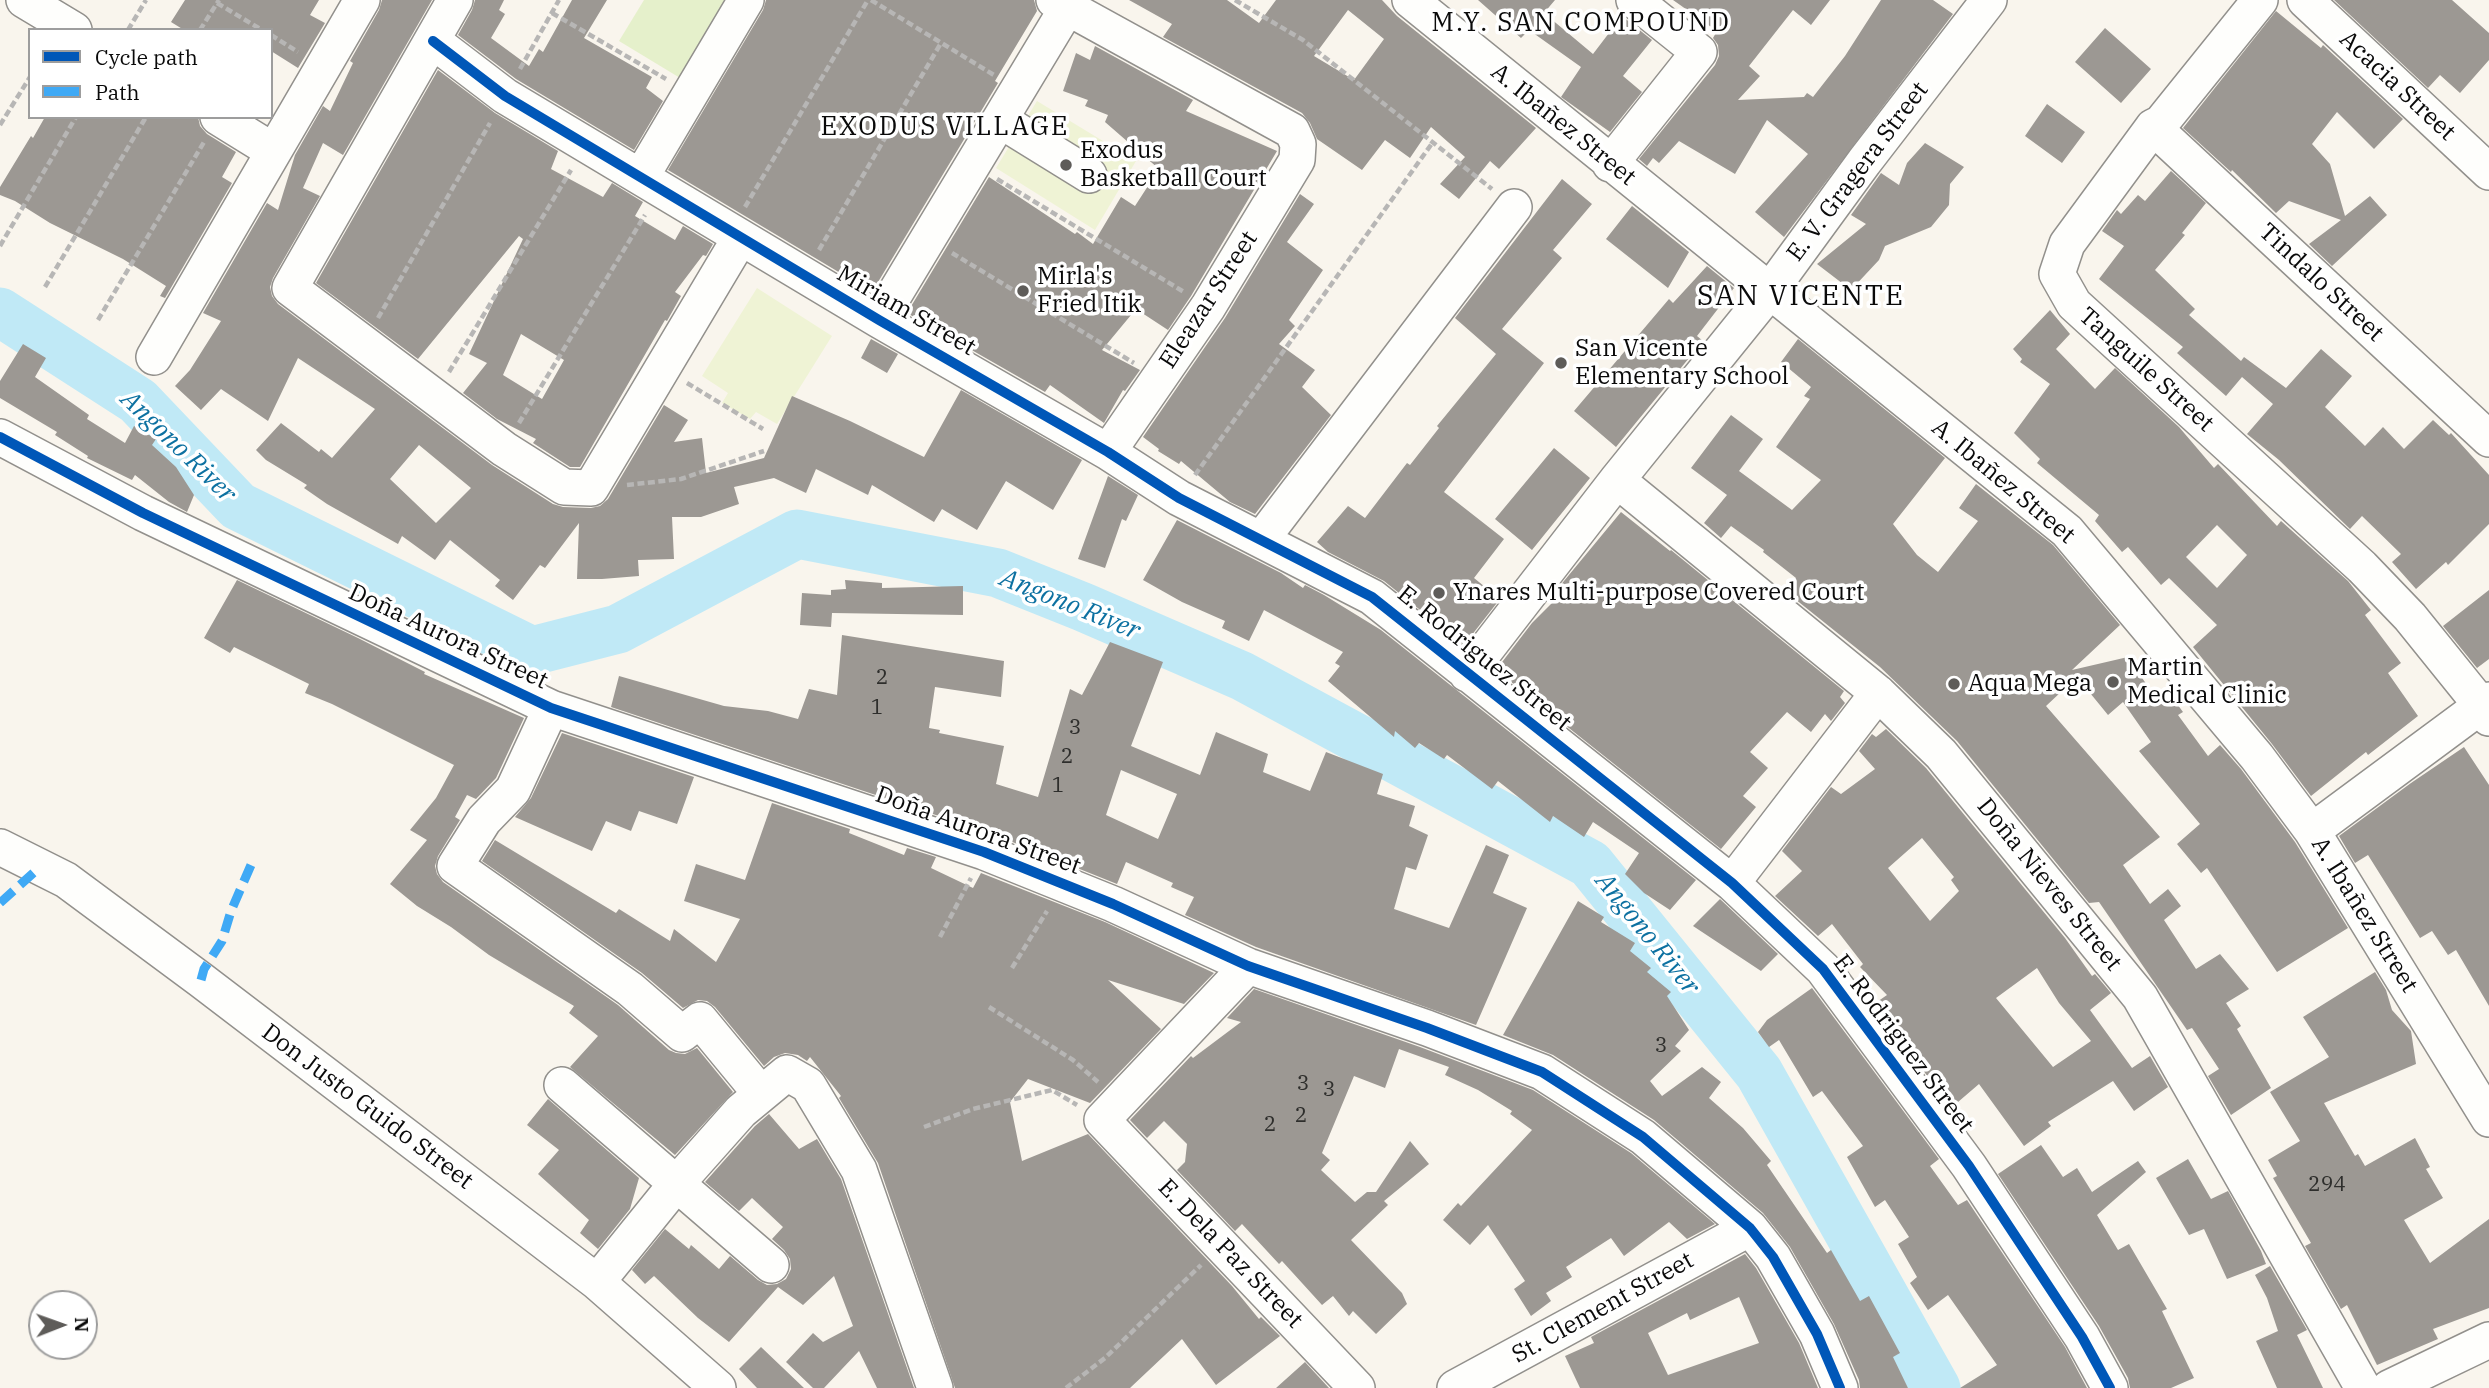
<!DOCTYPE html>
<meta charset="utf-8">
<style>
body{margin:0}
#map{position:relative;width:2489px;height:1388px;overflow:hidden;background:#f9f5ed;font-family:"IBM Plex Serif",serif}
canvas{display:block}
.legend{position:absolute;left:28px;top:28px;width:245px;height:91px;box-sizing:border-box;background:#fff;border:2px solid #9d9d9d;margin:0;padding:9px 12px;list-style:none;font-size:21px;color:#0a0a0a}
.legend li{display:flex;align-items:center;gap:14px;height:35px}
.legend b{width:35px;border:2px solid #9d9d9d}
.north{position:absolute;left:28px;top:1290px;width:70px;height:70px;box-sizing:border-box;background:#fff;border:2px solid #9d9d9d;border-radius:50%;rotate:89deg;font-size:19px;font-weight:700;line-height:28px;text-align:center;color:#0a0a0a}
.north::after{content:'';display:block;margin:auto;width:24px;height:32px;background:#5e5c59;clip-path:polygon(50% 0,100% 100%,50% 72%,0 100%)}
</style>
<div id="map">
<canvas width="2489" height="1388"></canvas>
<ul class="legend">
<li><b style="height:9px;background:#0057b8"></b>Cycle path</li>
<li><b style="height:9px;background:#3fa9f5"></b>Path</li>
</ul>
<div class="north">N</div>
</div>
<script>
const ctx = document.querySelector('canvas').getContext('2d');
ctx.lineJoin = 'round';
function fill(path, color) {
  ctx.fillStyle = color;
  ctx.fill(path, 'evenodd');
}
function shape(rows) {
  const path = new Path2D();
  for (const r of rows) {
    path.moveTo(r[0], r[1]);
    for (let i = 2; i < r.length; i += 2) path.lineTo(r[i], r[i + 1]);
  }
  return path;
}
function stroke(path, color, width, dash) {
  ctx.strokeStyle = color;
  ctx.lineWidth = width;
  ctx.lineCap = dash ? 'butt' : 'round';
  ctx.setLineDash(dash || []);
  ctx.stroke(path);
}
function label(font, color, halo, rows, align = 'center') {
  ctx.font = font + ' "IBM Plex Serif",serif';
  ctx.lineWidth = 7;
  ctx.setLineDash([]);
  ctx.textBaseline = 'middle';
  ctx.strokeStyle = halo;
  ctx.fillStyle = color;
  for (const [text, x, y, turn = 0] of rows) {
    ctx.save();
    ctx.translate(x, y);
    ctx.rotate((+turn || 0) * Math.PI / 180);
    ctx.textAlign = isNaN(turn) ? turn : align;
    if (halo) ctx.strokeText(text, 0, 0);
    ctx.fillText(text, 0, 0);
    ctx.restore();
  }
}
fill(shape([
 [644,0,741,0,690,84,619,41]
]), '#e5f0cb');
fill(shape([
 [1037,101,1136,161,1095,230,996,168],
 [757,288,832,336,777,424,756,412,750,419,722,403,728,393,702,376]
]), '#eff3d5');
stroke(shape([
 [0,312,138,401,238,506,532,651,618,629,797,534,998,573,1083,607,1242,676,1590,864,1759,1073,1936,1388]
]), '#c0e9f6', 49);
fill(shape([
 [185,0,319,0,310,15,325,23,298,68,271,51,271,30,184,30,171,22],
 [382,0,432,0,343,155,323,143,303,188,320,196,273,278,270,287,272,296,278,304,492,465,553,504,563,507,591,508,600,506,608,499,664,405,688,420,674,442,702,438,706,473,764,458,792,396,850,421,924,457,961,390,1082,460,1053,510,1006,481,977,530,942,509,934,522,872,485,868,495,816,469,806,493,774,478,734,487,739,504,701,517,672,517,674,559,638,560,639,576,602,579,577,579,579,523,545,568,540,565,513,600,495,586,500,580,450,540,435,560,402,536,398,544,327,504,304,488,307,485,266,460,256,450,281,423,319,452,321,449,332,458,375,409,298,358,268,421,221,389,201,410,175,386,190,370,221,321,203,313,267,203,278,210,295,155,323,106,330,111,353,63,350,61,379,10],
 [419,445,471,488,436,523,390,479],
 [475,0,504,0,499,10,505,14,491,38,529,66,539,49,543,52,572,0,607,0,584,38,652,77,646,88,663,101,634,150,516,79,458,35,472,10],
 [766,0,1034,0,1037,11,995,81,998,83,872,292,668,170,763,10],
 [1129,0,1227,0,1259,23,1276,0,1382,0,1397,16,1536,128,1499,169,1490,161,1459,199,1440,184,1465,157,1431,127,1410,158,1385,140,1362,170,1317,139,1310,123,1302,113,1163,37,1172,24],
 [1348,10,1384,39,1354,80,1314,56],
 [1478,0,1555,0,1544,13,1593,54,1622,16,1652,40,1623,76,1642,92,1610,132,1561,97,1581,67,1529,30,1521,38],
 [1673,0,1830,0,1811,25,1793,10,1749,66,1760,76,1738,100,1804,97,1807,93,1813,97,1845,56,1881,0,1933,0,1953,14,1784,237,1755,212,1808,154,1767,120,1735,174,1679,141,1659,163,1653,158,1647,166,1639,159,1715,65,1719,56,1718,45,1713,38,1717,31],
 [2334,0,2452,0,2489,33,2489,60,2460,93,2440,75,2428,88],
 [2276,11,2321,48,2323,45,2403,119,2374,149,2337,112,2312,144,2330,164,2345,216,2370,196,2387,215,2332,266,2309,244,2341,220,2289,201,2276,213,2232,170,2231,172,2183,128],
 [2105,28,2151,69,2121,103,2075,62],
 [1095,46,1193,100,1186,111,1277,151,1191,296,1168,330,1136,309,1102,350,1140,370,1125,391,1123,390,1104,423,1050,385,1045,392,907,313,989,177,1075,234,1077,232,1093,244,1121,197,1135,206,1159,169,1105,122,1108,115,1085,106,1088,100,1063,91,1076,53,1090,60],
 [438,70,495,113,558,151,551,169,603,197,612,183,643,202,635,216,675,240,683,226,713,244,706,256,703,255,675,292,681,296,667,321,665,320,580,467,570,467,533,443,536,439,497,419,463,393,487,363,469,354,523,239,519,236,418,359,316,283],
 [521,334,564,360,542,399,503,375],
 [2047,104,2085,132,2062,163,2025,136],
 [45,117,198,117,200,126,207,134,236,152,222,177,232,183,165,298,160,296,166,286,123,259,50,223,15,201,0,195,0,187,31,136,33,138],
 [1925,143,1964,167,1950,184,1949,205,1931,227,1885,246,1879,260,1851,290,1817,264,1866,224,1851,215,1881,173,1899,185,1907,163],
 [2171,171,2206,203,2182,233,2185,235,2155,270,2195,309,2189,315,2241,361,2244,357,2286,388,2321,349,2352,376,2325,407,2365,446,2383,427,2404,449,2433,420,2449,435,2451,433,2489,475,2489,524,2448,565,2446,562,2416,589,2392,562,2401,554,2362,516,2350,529,2279,460,2247,434,2273,404,2242,377,2226,396,2177,353,2183,347,2099,279,2124,246,2102,231,2117,210,2121,214,2138,195,2145,201],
 [1562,179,1592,204,1553,250,1562,258,1502,329,1544,363,1444,492,1504,539,1474,578,1500,599,1464,645,1384,581,1328,552,1317,542,1348,506,1365,518,1407,463,1410,465,1439,428,1437,426,1496,354,1455,318],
 [1300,194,1314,204,1287,242,1323,270,1289,320,1295,326,1279,344,1315,370,1302,387,1331,415,1255,514,1230,502,1181,461,1179,464,1158,451,1159,449,1143,437,1225,318],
 [1632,206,1689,252,1668,288,1606,239],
 [1707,266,1734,288,1697,336,1703,341,1616,447,1574,411,1669,299,1673,303],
 [2050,310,2070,334,2056,349,2095,389,2115,368,2179,427,2214,468,2218,464,2277,526,2281,521,2348,581,2371,610,2365,615,2401,663,2388,673,2418,716,2368,755,2366,752,2311,796,2272,744,2193,647,2217,625,2169,578,2161,585,2128,547,2122,552,2095,521,2099,515,2037,463,2040,459,2014,433,2050,384,2020,362,2022,359,2013,349],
 [2217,525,2247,555,2217,588,2186,557],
 [871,339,898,354,887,373,861,358],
 [1798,339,1945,458,1893,524,1917,555,1938,572,1978,521,1959,508,1976,484,2053,545,2120,625,2072,670,2128,657,2155,697,2166,689,2183,712,2178,715,2208,756,2220,745,2241,769,2295,842,2348,928,2277,972,2207,868,2201,873,2177,844,2200,824,2139,751,2151,742,2123,702,2108,715,2077,677,2046,706,2160,837,2123,865,2150,904,2168,889,2181,906,2164,920,2196,969,2220,954,2249,989,2226,1003,2241,1026,2237,1029,2271,1088,2231,1115,2208,1076,2219,1069,2192,1028,2187,1030,2099,902,2089,903,1957,741,1880,667,1785,591,1796,578,1763,552,1764,550,1731,526,1721,538,1704,523,1727,495,1691,468,1731,415,1763,439,1739,471,1792,510,1821,480,1776,447,1810,399,1804,396,1811,387,1781,362],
 [23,344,46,358,35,377,89,415,87,419,125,443,134,426,156,439,152,445,176,467,194,495,187,512,169,502,135,475,132,480,87,458,88,456,55,435,57,432,0,398,0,381],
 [1554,448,1590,478,1532,550,1495,519],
 [1108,476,1138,495,1126,521,1122,519,1105,568,1078,559],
 [1621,512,1670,551,1671,550,1844,691,1840,697,1845,703,1831,721,1825,714,1811,732,1787,712,1750,752,1768,768,1743,796,1756,807,1721,849,1496,670,1532,623,1564,591,1559,587],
 [1177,520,1281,573,1303,588,1305,585,1324,595,1381,630,1696,880,1670,910,1644,893,1625,874,1639,853,1593,822,1584,837,1553,816,1550,822,1498,781,1492,789,1447,755,1444,759,1419,743,1415,748,1395,731,1394,737,1328,681,1340,666,1335,663,1343,652,1264,610,1249,641,1222,628,1225,621,1182,602,1143,580],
 [237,580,358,638,425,672,424,674,524,718,496,778,476,799,467,795,455,817,460,820,438,856,435,866,437,874,443,882,618,1005,669,1050,676,1053,685,1054,697,1048,733,1092,675,1155,570,1067,598,1036,569,1013,574,1006,489,955,451,927,417,906,390,884,427,840,410,830,436,798,454,765,332,704,305,693,309,684,234,647,230,653,204,638],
 [845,580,882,583,882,588,963,586,963,615,832,613,831,627,800,625,802,593,831,595,831,590,846,589],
 [2489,590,2489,659,2477,668,2443,626],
 [842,635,1004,661,1001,697,935,687,929,728,940,730,939,733,1004,746,996,784,1038,797,1070,689,1082,695,1110,642,1163,662,1131,746,1200,775,1216,732,1268,754,1263,772,1310,791,1326,752,1383,774,1377,794,1415,806,1409,826,1428,835,1416,870,1406,867,1394,909,1449,928,1486,845,1509,855,1493,893,1527,908,1476,1025,1256,947,1185,915,1194,897,1171,887,1173,883,1126,862,1117,884,990,833,611,707,619,676,724,706,768,711,798,719,809,689,837,695],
 [1121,770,1177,794,1158,839,1106,815],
 [1886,729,1926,768,2065,938,2092,976,2095,974,2111,993,2090,1010,2132,1068,2150,1056,2168,1087,2134,1111,2113,1081,2048,1122,2051,1126,2024,1146,1979,1084,1951,1108,1874,1004,1887,995,1860,967,1863,964,1832,924,1818,936,1775,896,1802,871,1782,851,1831,787,1841,794,1875,769,1859,751,1872,734,1876,737],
 [1922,838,1954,877,1951,880,1959,891,1930,921,1888,868],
 [2037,968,2059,1003,2091,1041,2053,1067,1996,998],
 [562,733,694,777,677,824,639,811,631,831,606,821,592,851,515,817,531,798],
 [2464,747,2489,785,2489,1006,2456,950,2448,955,2432,931,2420,938,2368,855,2355,863,2339,836,2411,783],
 [772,803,850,829,849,833,904,855,907,848,936,857,931,868,973,888,981,873,1105,922,1214,973,1184,1004,1108,980,1161,1029,1090,1103,1028,1079,1010,1102,1022,1161,1088,1134,1232,1286,1259,1319,1261,1317,1280,1336,1216,1385,1182,1339,1130,1388,955,1388,878,1163,839,1098,841,1096,810,1057,807,1061,798,1055,785,1053,774,1057,764,1066,715,1007,707,1001,698,1000,683,1008,642,973,482,861,495,840,616,913,619,909,670,941,674,929,716,962,740,919,684,901,696,864,745,880],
 [1720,899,1778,954,1761,971,1693,926],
 [1578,901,1604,917,1601,922,1635,943,1630,951,1651,968,1647,972,1671,992,1667,996,1689,1030,1675,1046,1681,1051,1650,1081,1662,1096,1702,1067,1721,1082,1709,1098,1743,1128,1771,1161,1767,1165,1827,1253,1831,1250,1860,1301,1869,1296,1900,1353,1893,1357,1908,1388,1860,1388,1859,1380,1834,1324,1790,1247,1763,1213,1654,1120,1553,1055,1503,1035],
 [2375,972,2386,990,2392,1010,2411,1031,2416,1064,2324,1103,2355,1156,2358,1154,2365,1166,2415,1138,2430,1167,2426,1169,2443,1198,2404,1220,2430,1263,2489,1219,2489,1308,2433,1329,2438,1339,2377,1365,2347,1305,2341,1309,2305,1246,2311,1243,2273,1178,2277,1176,2268,1160,2300,1141,2270,1092,2329,1057,2303,1017],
 [1812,988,1939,1159,1930,1166,1958,1205,1967,1200,2065,1347,2087,1388,1960,1388,1997,1365,1948,1295,1928,1310,1910,1283,1917,1277,1898,1244,1909,1237,1885,1200,1875,1207,1847,1157,1863,1146,1822,1091,1813,1097,1779,1040,1769,1047,1758,1032,1767,1020],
 [1254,989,1420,1047,1533,1090,1631,1153,1715,1224,1687,1239,1669,1222,1624,1256,1611,1238,1566,1267,1572,1277,1546,1293,1551,1301,1531,1316,1514,1289,1525,1281,1488,1225,1470,1245,1443,1220,1458,1203,1461,1206,1532,1130,1510,1114,1512,1111,1478,1090,1445,1075,1449,1067,1399,1049,1385,1088,1354,1076,1322,1153,1330,1160,1321,1170,1355,1202,1367,1192,1376,1192,1410,1141,1429,1164,1384,1201,1388,1205,1351,1240,1402,1293,1407,1304,1376,1334,1353,1311,1349,1316,1333,1296,1322,1305,1282,1261,1279,1264,1242,1224,1235,1231,1177,1170,1185,1162,1187,1144,1164,1121,1147,1138,1130,1120,1191,1056,1193,1058,1241,1022,1227,1018],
 [548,1099,639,1178,630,1209,598,1249,580,1233,589,1220,538,1174,559,1150,527,1125],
 [769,1114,799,1149,817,1139,841,1179,914,1388,877,1388,859,1351,824,1388,813,1388,786,1362,813,1333,823,1342,853,1326,834,1276,803,1305,778,1287,729,1342,698,1318,654,1276,645,1284,632,1270,665,1229,689,1249,691,1245,719,1269,730,1256,758,1280,767,1285,777,1284,786,1279,791,1269,790,1259,784,1250,772,1239,783,1227,752,1198,739,1211,705,1182,755,1126],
 [2041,1145,2063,1177,2077,1168,2092,1192,2138,1161,2146,1172,2097,1215,2118,1250,2129,1244,2167,1309,2162,1311,2194,1378,2171,1388,2130,1388,2128,1378,2099,1326,1998,1174],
 [2188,1159,2211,1199,2228,1191,2261,1251,2266,1264,2227,1279,2204,1229,2189,1235,2156,1178],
 [1745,1254,1756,1268,1799,1343,1818,1388,1580,1388,1565,1356,1594,1343,1591,1337],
 [1739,1297,1759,1343,1668,1375,1648,1333,1687,1313,1690,1320],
 [2270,1266,2307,1330,2297,1335,2323,1388,2277,1388,2256,1341,2278,1331,2267,1298,2255,1275],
 [761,1347,804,1388,757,1388,739,1369],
 [1305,1362,1329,1388,1276,1388]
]), '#9c9893');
const minor = shape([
 [24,0,74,30],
 [455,0,290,288,504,449,564,487,591,488,740,238],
 [1054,0,1292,131,1298,144,1297,160,1208,307,1108,452],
 [1410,0,2067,531,2257,757,2312,831,2489,1119],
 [2260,0,2161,123,2153,127,2067,244,2057,274,2074,304,2362,567,2410,617,2481,705,2489,718],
 [2305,0,2489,172],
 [433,41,505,96,879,320,1108,452,1179,498,1372,597,1732,883,1823,969,1969,1166,2082,1337,2110,1388],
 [218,117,273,151],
 [1000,120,1089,175],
 [2153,127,2489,439],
 [1610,164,1699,52,1634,0],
 [641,177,746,0],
 [879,320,1072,0],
 [154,357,362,0],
 [0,437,143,513,551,708,984,852,1113,904,1248,966,1427,1028,1542,1072,1643,1137,1750,1228,1773,1257,1817,1334,1840,1388],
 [1617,480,1878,693,1941,754,2140,997,2363,1388],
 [1261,540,1514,207],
 [1467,674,1617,480,1769,292,1864,162,1989,0],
 [551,708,513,790,484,820,455,866,630,989,682,1034,700,1020,761,1094],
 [2312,831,2489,700],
 [0,847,66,880,201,980,597,1282,718,1388],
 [1732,883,1878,693],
 [1248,966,1102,1120,1357,1388],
 [562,1085,771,1265],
 [597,1282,677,1183,741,1111,787,1073,808,1085,859,1170,935,1388],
 [1455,1388,1750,1228],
 [2389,1388,2489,1340]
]);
stroke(minor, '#92908c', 38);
stroke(shape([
 [871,0,994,75],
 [1235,0,1303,40,1492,189],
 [217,3,262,30],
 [552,13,666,79],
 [128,30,146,0],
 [200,30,219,0],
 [271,35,298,52],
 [520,69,559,0],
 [0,125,30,77],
 [997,179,1184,292],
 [745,207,868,0],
 [0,246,76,117],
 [819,250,941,43],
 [952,253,1134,363],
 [45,287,146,117],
 [378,318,490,123],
 [98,320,204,142],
 [449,372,571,170],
 [687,383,763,429],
 [519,423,645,215],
 [1195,475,1433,142],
 [627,485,681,479,764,451],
 [940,937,971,878],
 [1012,968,1047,911],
 [989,1007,1073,1060,1098,1082],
 [924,1127,973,1109,1052,1090,1077,1105],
 [1066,1388,1105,1358,1201,1265]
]), '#b7b6b5', 4.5, [7, 3.5]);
stroke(minor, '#fefefc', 35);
stroke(shape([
 [0,903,40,867],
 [201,980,204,969,222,941,231,911,251,865]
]), '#3fa9f5', 9, [18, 9]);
stroke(shape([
 [433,41,505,96,879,320,1108,452,1179,498,1372,597,1732,883,1823,969,1969,1166,2082,1337,2110,1388],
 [0,437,143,513,551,708,984,852,1113,904,1248,966,1427,1028,1542,1072,1643,1137,1750,1228,1773,1257,1817,1334,1840,1388]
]), '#0057b8', 10);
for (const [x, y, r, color] of [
 [1066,165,7,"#5e5c59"],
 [1023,291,7,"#5e5c59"],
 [1561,363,7,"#5e5c59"],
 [1439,593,7,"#5e5c59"],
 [2113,682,7,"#5e5c59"],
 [1954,684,7,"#5e5c59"]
]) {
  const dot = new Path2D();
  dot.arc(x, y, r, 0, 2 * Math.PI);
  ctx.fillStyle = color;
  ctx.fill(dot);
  stroke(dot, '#fff', 2.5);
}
label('21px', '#2e2e2c', null, [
 ["2",882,678],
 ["1",877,708],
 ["3",1075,728],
 ["2",1067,757],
 ["1",1058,786],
 ["3",1661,1046],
 ["3",1303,1084],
 ["3",1329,1090],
 ["2",1301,1116],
 ["2",1270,1125],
 ["294",2327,1185]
]);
label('24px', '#0a0a0a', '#fff', [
 ["Acacia Street",2397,86,43],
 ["A. Ibañez Street",1563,125,39],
 ["E. V. Gragera Street",1858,172,-53],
 ["Tindalo Street",2321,283,43],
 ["Eleazar Street",1209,300,-57],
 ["Miriam Street",906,311,30],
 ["Tanguile Street",2146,370,42],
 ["A. Ibañez Street",2003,482,40],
 ["Doña Aurora Street",448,637,25],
 ["E. Rodriguez Street",1484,659,39],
 ["Doña Aurora Street",978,831,20],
 ["Doña Nieves Street",2049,885,51],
 ["A. Ibañez Street",2364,915,58],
 ["E. Rodriguez Street",1903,1044,53],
 ["Don Justo Guido Street",367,1107,37],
 ["E. Dela Paz Street",1230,1254,46],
 ["St. Clement Street",1603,1308,-29]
]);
label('24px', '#0a0a0a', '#fff', [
 ["Exodus",1080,151],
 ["Basketball Court",1080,179],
 ["Mirla's",1037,277],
 ["Fried Itik",1037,305],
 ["San Vicente",1575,349],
 ["Elementary School",1575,377],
 ["Ynares Multi-purpose Covered Court",1453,593],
 ["Martin",2127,668],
 ["Medical Clinic",2127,696],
 ["Aqua Mega",1968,684]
], 'left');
ctx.letterSpacing = '2px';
label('26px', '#0a0a0a', '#fff', [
 ["M.Y. SAN COMPOUND",1581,23],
 ["EXODUS VILLAGE",945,127]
]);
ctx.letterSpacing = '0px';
label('italic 26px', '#0d71a1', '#fff', [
 ["Angono River",178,447,44],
 ["Angono River",1070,605,22],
 ["Angono River",1647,934,51]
]);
ctx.letterSpacing = '2px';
label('28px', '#0a0a0a', '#fff', [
 ["SAN VICENTE",1801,297]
]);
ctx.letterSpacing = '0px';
</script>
